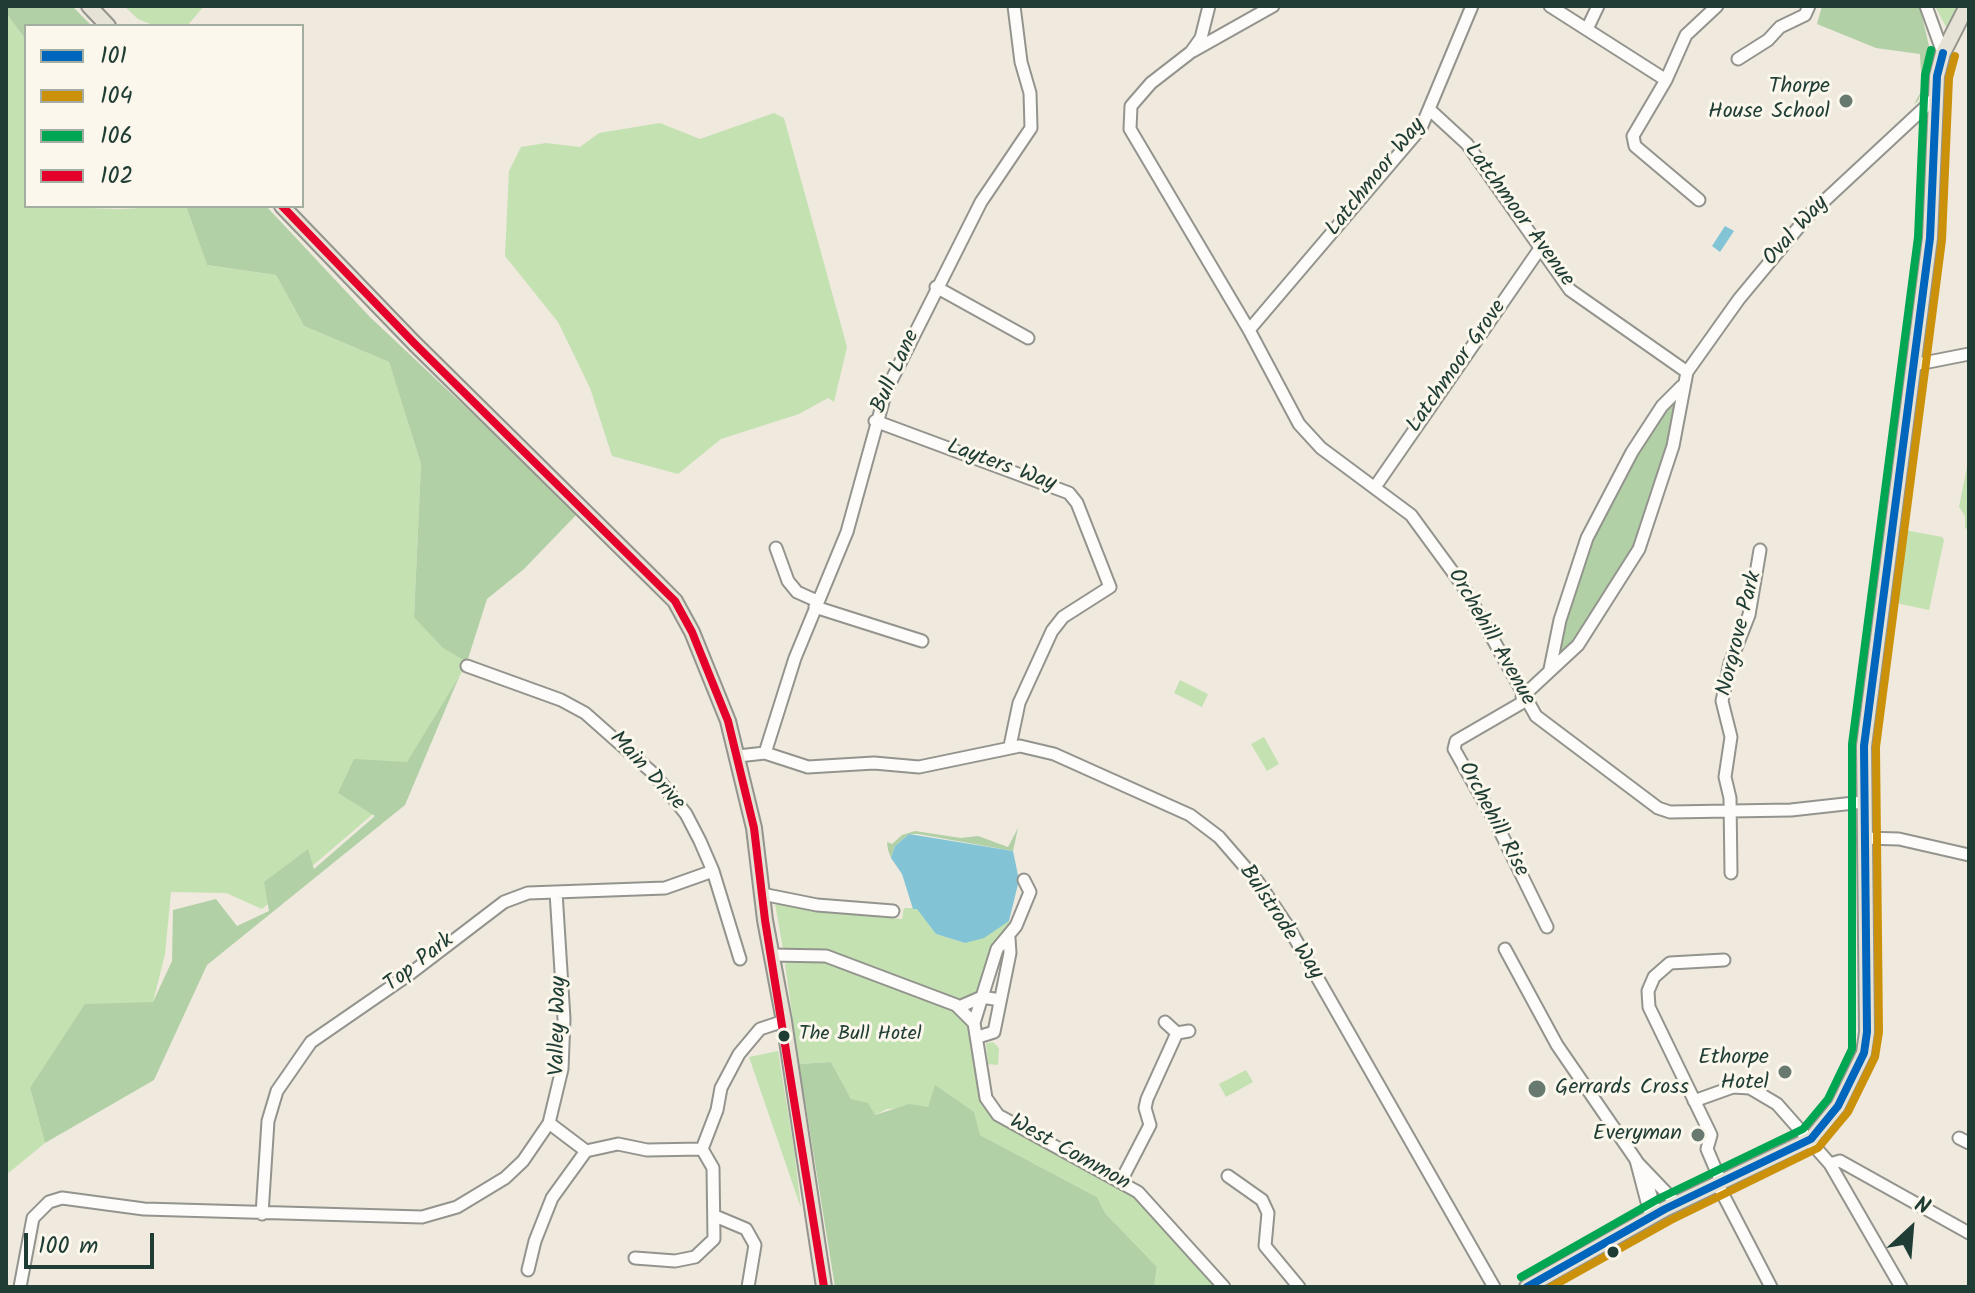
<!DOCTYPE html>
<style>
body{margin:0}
#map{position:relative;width:1975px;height:1293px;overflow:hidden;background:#efe9de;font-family:Kalam,sans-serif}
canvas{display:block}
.frame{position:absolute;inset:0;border:8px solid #1f3d34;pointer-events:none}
.legend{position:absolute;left:24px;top:24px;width:280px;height:184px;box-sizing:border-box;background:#fbf7ec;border:2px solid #a3ada2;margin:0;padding:10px 14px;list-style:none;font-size:24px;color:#1f3d34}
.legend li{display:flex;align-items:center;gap:16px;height:40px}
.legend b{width:40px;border:2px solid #a3ada2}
.north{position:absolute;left:1871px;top:1189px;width:80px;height:80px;-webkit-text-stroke:6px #fbf7ec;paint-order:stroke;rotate:26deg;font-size:22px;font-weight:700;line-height:32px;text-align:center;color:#1f3d34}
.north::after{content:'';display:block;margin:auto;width:28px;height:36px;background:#1f3d34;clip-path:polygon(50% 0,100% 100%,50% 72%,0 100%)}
.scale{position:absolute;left:24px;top:1233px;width:130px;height:36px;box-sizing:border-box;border:4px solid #1f3d34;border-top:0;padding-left:10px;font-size:24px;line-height:28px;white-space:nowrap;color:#1f3d34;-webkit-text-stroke:6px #fbf7ec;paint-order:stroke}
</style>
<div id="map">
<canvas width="1975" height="1293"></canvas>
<div class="frame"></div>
<ul class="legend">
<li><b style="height:10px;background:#0065bd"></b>101</li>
<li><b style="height:10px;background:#cc910a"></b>104</li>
<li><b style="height:10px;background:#00a651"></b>106</li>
<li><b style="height:10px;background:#e4002b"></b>102</li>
</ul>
<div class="north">N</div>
<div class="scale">100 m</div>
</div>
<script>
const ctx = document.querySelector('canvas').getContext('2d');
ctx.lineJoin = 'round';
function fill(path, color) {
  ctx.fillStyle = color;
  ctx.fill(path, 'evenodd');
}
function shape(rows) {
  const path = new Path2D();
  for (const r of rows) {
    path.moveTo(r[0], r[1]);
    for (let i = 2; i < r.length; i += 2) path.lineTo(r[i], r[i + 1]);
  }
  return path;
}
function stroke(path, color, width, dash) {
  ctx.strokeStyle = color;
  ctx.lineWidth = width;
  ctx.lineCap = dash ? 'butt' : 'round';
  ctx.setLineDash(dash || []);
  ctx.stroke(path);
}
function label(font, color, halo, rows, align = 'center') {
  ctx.font = font + ' Kalam,sans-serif';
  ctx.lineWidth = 6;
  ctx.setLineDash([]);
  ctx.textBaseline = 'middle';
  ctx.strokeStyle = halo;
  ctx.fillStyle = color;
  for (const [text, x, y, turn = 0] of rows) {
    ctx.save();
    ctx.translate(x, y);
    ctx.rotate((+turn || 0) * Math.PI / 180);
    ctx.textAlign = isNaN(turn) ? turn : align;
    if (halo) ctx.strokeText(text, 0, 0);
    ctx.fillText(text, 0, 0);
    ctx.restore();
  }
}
fill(shape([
 [124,6,204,6,187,26,155,26,138,19],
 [1935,6,1960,6,1946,27],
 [6,13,26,40,26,206,119,209,186,206,207,265,276,275,304,326,389,362,421,464,414,617,467,662,401,790,262,909,226,893,171,892,165,954,153,1002,30,1088,45,1143,6,1175],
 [774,113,784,118,847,347,834,402,828,398,799,414,721,439,678,474,612,456,590,388,558,322,505,256,509,171,521,147,546,143,580,147,599,133,660,123,700,139],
 [1967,467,1969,467,1969,530,1965,528,1965,516,1959,507],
 [1899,529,1942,537,1944,540,1929,610,1891,602],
 [1180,680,1208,694,1202,707,1174,693],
 [1264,737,1279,764,1267,771,1251,744],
 [774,898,818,912,902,919,904,908,917,908,936,934,965,943,1009,921,1012,924,979,993,957,1001,830,954,783,949],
 [789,960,825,960,952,1007,970,1025,987,1106,1133,1194,1217,1287,1154,1287,1157,1267,1105,1213,1097,1197,980,1135,936,1086,928,1107,887,1109,875,1115,851,1099,831,1062,799,1064,785,964],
 [993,1042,999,1048,998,1065,988,1064,986,1043],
 [778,1051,794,1149,801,1208,749,1057],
 [1246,1070,1253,1082,1226,1097,1219,1084]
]), '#c4e1b2');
fill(shape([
 [6,6,72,6,92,26,26,26,26,40,6,13],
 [1822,6,1920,7,1929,46,1927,78,1918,101,1914,104,1922,90,1920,54,1876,48,1817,24],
 [186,206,266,206,370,317,578,513,524,569,487,599,467,662,443,648,414,617,421,464,389,362,304,326,276,275,207,265],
 [1675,402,1671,441,1643,528,1588,624,1560,654,1558,651,1591,541,1650,432,1663,411],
 [459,677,405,805,207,965,154,1080,45,1143,30,1088,85,1004,153,1002,172,961,173,910,216,899,237,926,269,911,264,882,308,849,314,869,375,816,338,793,354,759,407,762],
 [1018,828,1013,851,918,834,909,834,895,846,891,858,888,850,887,842,892,844,902,835,915,831,961,838,978,836,1008,847],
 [831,1062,851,1099,868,1103,875,1115,909,1104,928,1107,935,1085,974,1112,980,1135,1097,1197,1105,1213,1157,1267,1154,1287,835,1287,799,1064]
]), '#b2d0a6');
fill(shape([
 [1725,226,1734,231,1720,252,1712,246],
 [909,834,1013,851,1019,880,1009,921,984,938,965,943,936,934,917,909,913,909,902,874,891,858,895,846]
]), '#82c4d6');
const minor = shape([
 [1209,6,1201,38,1191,52,1151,83,1131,106,1130,129,1249,330,1299,424,1321,448,1411,515,1463,586,1536,716,1658,808,1670,812,1791,810,1863,802],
 [1550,6,1666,80],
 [1926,6,1943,53],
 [1588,27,1598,6],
 [1193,51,1273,6],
 [1738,59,1768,40,1780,27,1805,15,1809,6],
 [1430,110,1467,144,1570,290,1687,372],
 [1699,200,1635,146,1633,136,1666,80,1686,35,1717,6],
 [936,287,1028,338],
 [1249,330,1421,128,1472,6],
 [1913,365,1969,354],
 [875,421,1069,493,1077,503,1110,587,1063,617,1052,631,1019,703,1010,746],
 [1375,487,1541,247],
 [776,548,788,581,797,592,817,601],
 [815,607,922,641],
 [467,666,561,700,585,713,654,774,686,814,700,841,713,871,740,959],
 [1550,669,1560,620,1587,538,1632,452,1662,406,1682,386],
 [1522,697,1578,645,1639,549,1673,446,1687,372,1739,299,1808,216,1936,97],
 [1525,701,1456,741,1454,749,1496,823,1547,927],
 [765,753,795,658,847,532,886,391,981,202,1031,128,1030,93,1021,62,1014,6],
 [738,756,765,753,808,767,874,763,919,767,1020,746,1054,754,1190,815,1219,837,1258,882,1289,928,1494,1287],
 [1864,838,1899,839,1969,855],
 [1731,873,1730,798,1725,777,1731,737,1722,701,1730,663,1749,615,1760,550],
 [762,894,817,905,893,911],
 [1505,949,1557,1045,1636,1160,1651,1217],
 [771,955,826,956,956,1005,974,1023,986,1098,998,1115,1138,1192,1224,1287],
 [959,1007,982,997,997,949,1016,926,1030,892,1024,880],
 [974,1023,982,997,1000,1000],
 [1177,1033,1189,1031],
 [978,1037,994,1032,1010,953,1009,938],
 [1694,1101,1733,1087,1750,1088,1777,1104,1830,1164,1901,1287],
 [549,1123,586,1151],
 [1959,1138,1969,1143],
 [586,1151,618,1144,647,1150,702,1149,717,1110,721,1088,739,1054,760,1029,784,1021],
 [1636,1161,1677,1204],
 [1830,1164,1840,1161,1969,1233],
 [1228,1176,1262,1200,1268,1213,1265,1246,1299,1287],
 [1646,1178,1656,1214],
 [1121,1181,1150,1125,1145,1108,1147,1099,1177,1033,1165,1022],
 [1721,1182,1707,1149,1711,1135,1649,1007,1648,991,1654,977,1670,963,1724,960],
 [1717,1183,1771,1287],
 [262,1214,268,1121,277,1091,311,1042,411,973,504,902,528,893,665,888,713,871],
 [715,1216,746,1229,755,1245,748,1287],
 [635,1258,675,1261,695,1257,714,1239,713,1168,702,1149],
 [528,1270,535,1241,552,1198,586,1151],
 [20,1287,33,1218,49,1202,62,1198,144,1209,422,1217,457,1207,505,1178,523,1161,549,1123,562,1069,564,1019,556,892]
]);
const major = shape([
 [89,6,108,26],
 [282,206,414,343,654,580,675,601,692,632,728,721,754,828,765,920,784,1021,824,1287],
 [1527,1287,1665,1209,1811,1139,1838,1106,1864,1053,1867,1032,1864,746,1930,238,1937,76,1943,53,1967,6]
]);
stroke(minor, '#93948d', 15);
stroke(major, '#93948d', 18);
stroke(minor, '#fdfcfa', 11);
stroke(major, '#e7e2d6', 14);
stroke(shape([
 [1527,1287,1665,1209,1811,1139,1838,1106,1864,1053,1867,1032,1864,746,1930,238,1937,76,1943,53]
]), '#0065bd', 8);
stroke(shape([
 [1551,1287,1671,1220,1818,1148,1848,1112,1875,1057,1879,1032,1876,747,1942,240,1949,78,1955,56]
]), '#cc910a', 8);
stroke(shape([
 [1521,1277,1660,1198,1803,1129,1828,1099,1852,1049,1852,744,1918,237,1925,75,1931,50]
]), '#00a651', 8);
stroke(shape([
 [282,206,414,343,675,601,692,632,728,721,754,828,765,920,824,1287]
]), '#e4002b', 8);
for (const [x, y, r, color] of [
 [1846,101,8,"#687970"],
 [784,1036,7,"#1f3d34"],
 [1785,1072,8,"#687970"],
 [1537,1089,10,"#687970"],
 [1698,1135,8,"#687970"],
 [1613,1252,7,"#1f3d34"]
]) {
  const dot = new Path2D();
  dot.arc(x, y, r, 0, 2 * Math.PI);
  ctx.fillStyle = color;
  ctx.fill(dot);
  stroke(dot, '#fbf7ec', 3);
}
label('20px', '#1f3d34', '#fbf7ec', [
 ["The Bull Hotel",799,1036]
], 'left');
label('22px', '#1f3d34', '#fbf7ec', [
 ["Thorpe",1830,88],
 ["House School",1830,113],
 ["Ethorpe",1769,1059],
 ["Hotel",1769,1084],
 ["Gerrards Cross",1555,1089,"left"],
 ["Everyman",1682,1135]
], 'right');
label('22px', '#1f3d34', '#fbf7ec', [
 ["Latchmoor Way",1377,178,-51],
 ["Latchmoor Avenue",1518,216,54],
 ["Oval Way",1797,232,-48],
 ["Latchmoor Grove",1458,367,-55],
 ["Bull Lane",897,372,-66],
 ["Layters Way",1001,467,20],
 ["Norgrove Park",1741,634,-76],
 ["Orchehill Avenue",1490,638,60],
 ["Main Drive",646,772,47],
 ["Orchehill Rise",1492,820,62],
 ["Bulstrode Way",1280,923,56],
 ["Top Park",420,964,-38],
 ["Valley Way",560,1026,-89],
 ["West Common",1069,1154,29]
]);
</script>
